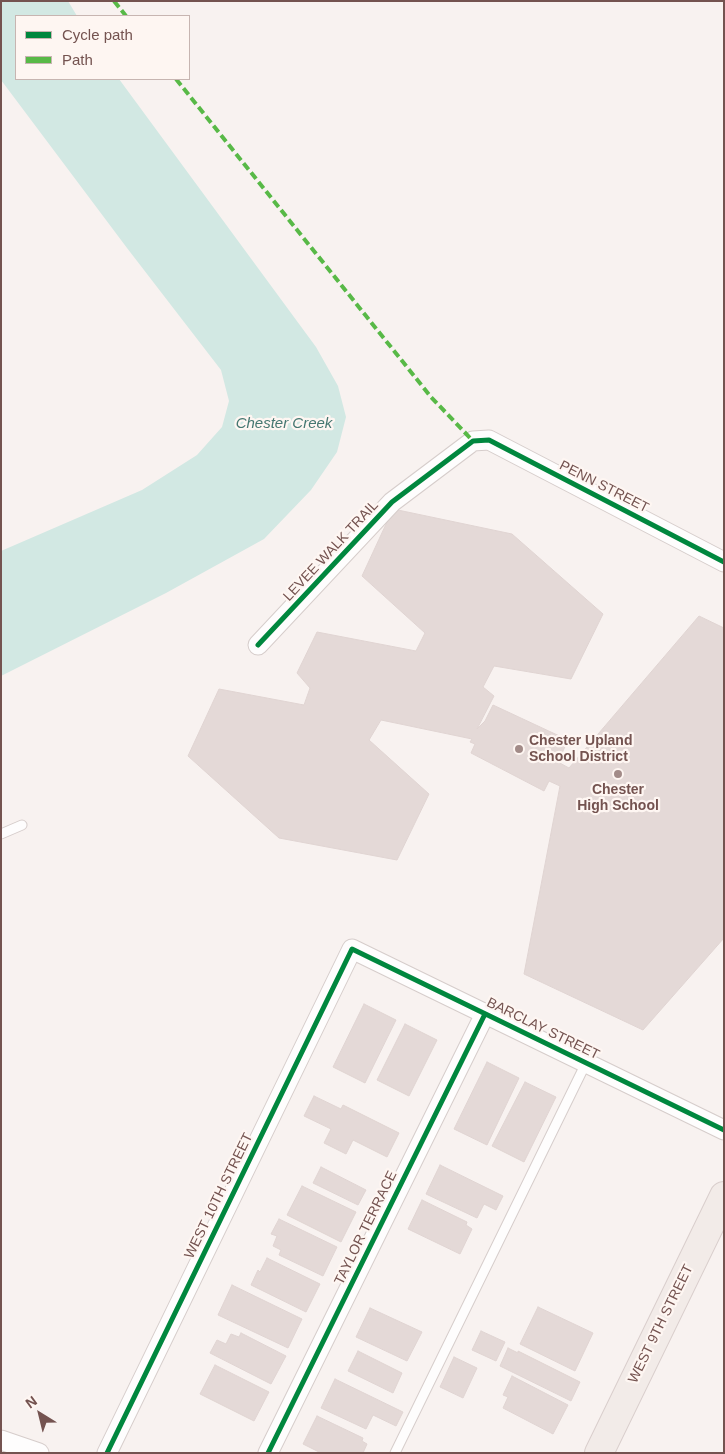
<!DOCTYPE html>
<style>
body{margin:0}
#map{position:relative;width:725px;height:1454px;overflow:hidden;background:#f8f2f0;font-family:Arial,sans-serif}
canvas{display:block}
.frame{position:absolute;inset:0;border:2px solid #745350;pointer-events:none}
.legend{position:absolute;left:15px;top:15px;width:175px;height:65px;box-sizing:border-box;background:#fef6f2;border:1px solid #c7b5b1;margin:0;padding:6px 9px;list-style:none;font-size:15px;color:#745350}
.legend li{display:flex;align-items:center;gap:10px;height:25px}
.legend b{width:25px;border:1px solid #c7b5b1}
.north{position:absolute;left:15px;top:1389px;width:50px;height:50px;-webkit-text-stroke:4px #fef6f2;paint-order:stroke;rotate:324deg;font-size:14px;font-weight:700;line-height:20px;text-align:center;color:#745350}
.north::after{content:'';display:block;margin:auto;width:18px;height:22px;background:#745350;clip-path:polygon(50% 0,100% 100%,50% 72%,0 100%)}
</style>
<div id="map">
<canvas width="725" height="1454"></canvas>
<div class="frame"></div>
<ul class="legend">
<li><b style="height:6px;background:#00873e"></b>Cycle path</li>
<li><b style="height:6px;background:#58b947"></b>Path</li>
</ul>
<div class="north">N</div>
</div>
<script>
const ctx = document.querySelector('canvas').getContext('2d');
ctx.lineJoin = 'round';
function fill(path, color) {
  ctx.fillStyle = color;
  ctx.fill(path, 'evenodd');
}
function shape(rows) {
  const path = new Path2D();
  for (const r of rows) {
    path.moveTo(r[0], r[1]);
    for (let i = 2; i < r.length; i += 2) path.lineTo(r[i], r[i + 1]);
  }
  return path;
}
function stroke(path, color, width, dash) {
  ctx.strokeStyle = color;
  ctx.lineWidth = width;
  ctx.lineCap = dash ? 'butt' : 'round';
  ctx.setLineDash(dash || []);
  ctx.stroke(path);
}
function label(font, color, halo, rows, align = 'center') {
  ctx.font = font + ' Arial,sans-serif';
  ctx.lineWidth = 4.5;
  ctx.setLineDash([]);
  ctx.textBaseline = 'middle';
  ctx.strokeStyle = halo;
  ctx.fillStyle = color;
  for (const [text, x, y, turn = 0] of rows) {
    ctx.save();
    ctx.translate(x, y);
    ctx.rotate((+turn || 0) * Math.PI / 180);
    ctx.textAlign = isNaN(turn) ? turn : align;
    if (halo) ctx.strokeText(text, 0, 0);
    ctx.fillText(text, 0, 0);
    ctx.restore();
  }
}
fill(shape([
 [1,1,68,1,77,16,16,16,16,79,119,79,316,347,338,386,346,417,337,452,311,490,264,539,166,593,1,676,1,551,142,490,197,455,222,427,229,401,221,370,127,248,1,80]
]), '#d2e8e3');
const building = shape([
 [393,509,512,534,603,614,571,679,494,666,483,687,494,696,477,729,485,721,493,705,568,740,558,762,569,768,699,616,724,628,724,938,643,1030,524,974,560,786,549,781,544,791,471,753,475,744,470,742,472,739,381,720,369,740,429,794,397,860,279,838,188,756,219,689,304,705,310,688,297,673,317,632,416,651,425,633,362,576,393,509],
 [364,1004,396,1020,365,1083,333,1067,364,1004],
 [405,1024,437,1040,409,1096,377,1080,405,1024],
 [487,1062,519,1078,487,1145,454,1129,487,1062],
 [525,1082,556,1097,524,1162,492,1146,525,1082],
 [314,1096,341,1109,343,1105,399,1133,387,1157,353,1140,346,1154,324,1143,331,1129,304,1116,314,1096],
 [440,1165,503,1196,496,1210,484,1204,477,1218,426,1194,440,1165],
 [321,1167,366,1190,358,1205,313,1183,321,1167],
 [302,1186,356,1212,341,1242,287,1215,302,1186],
 [422,1200,467,1222,466,1225,472,1229,460,1254,408,1229,422,1200],
 [279,1219,337,1247,323,1276,279,1255,281,1250,273,1246,277,1236,271,1234,279,1219],
 [267,1258,320,1284,306,1312,251,1285,258,1270,260,1272,267,1258],
 [232,1285,302,1319,288,1348,218,1315,232,1285],
 [538,1307,593,1333,575,1371,520,1344,538,1307],
 [370,1308,422,1332,407,1361,356,1337,370,1308],
 [481,1331,505,1342,496,1361,472,1350,481,1331],
 [241,1333,286,1356,271,1384,210,1353,217,1340,226,1344,231,1334,239,1337,241,1333],
 [508,1348,518,1353,518,1351,580,1382,571,1401,500,1366,508,1348],
 [358,1351,402,1373,393,1393,348,1371,358,1351],
 [454,1357,477,1368,463,1398,440,1387,454,1357],
 [215,1365,269,1392,254,1421,200,1394,215,1365],
 [512,1376,568,1405,553,1434,503,1408,508,1397,503,1395,512,1376],
 [335,1379,403,1412,396,1426,373,1415,366,1429,321,1408,335,1379],
 [317,1416,363,1438,362,1441,367,1444,363,1453,321,1453,303,1444,317,1416]
]);
fill(building, '#e4d9d7');
stroke(building, '#e0d4d2', 1);
const lane = shape([
 [1,834,22,825],
 [395,1453,586,1063]
]);
const street = shape([
 [258,645,392,502,473,441,489,440,724,562],
 [1,1440,39,1453],
 [107,1453,352,949,724,1130],
 [268,1453,485,1014]
]);
const primary = shape([
 [599,1453,724,1196]
]);
stroke(lane, '#d6cdcb', 11);
stroke(street, '#d6cdcb', 21);
stroke(primary, '#d9cecc', 30);
stroke(lane, '#fefdfd', 9);
stroke(street, '#fefdfd', 19);
stroke(primary, '#f2ebe8', 28);
stroke(shape([
 [114,1,126,16],
 [176,79,431,397,473,441]
]), '#58b947', 4, [8, 4]);
stroke(shape([
 [258,645,392,502,473,441,489,440,724,562],
 [107,1453,352,949,724,1130],
 [268,1453,485,1014]
]), '#00873e', 5);
for (const [x, y, r, color] of [
 [519,749,5,"#a28b88"],
 [618,774,5,"#a28b88"]
]) {
  const dot = new Path2D();
  dot.arc(x, y, r, 0, 2 * Math.PI);
  ctx.fillStyle = color;
  ctx.fill(dot);
  stroke(dot, '#fef6f2', 2);
}
label('14px', '#745350', '#fef6f2', [
 ["PENN STREET",604,487,27],
 ["LEVEE WALK TRAIL",331,551,-47],
 ["BARCLAY STREET",543,1029,26],
 ["WEST 10TH STREET",219,1196,-64],
 ["TAYLOR TERRACE",366,1228,-64],
 ["WEST 9TH STREET",661,1324,-64]
]);
label('bold 14px', '#745350', '#fef6f2', [
 ["Chester Upland",529,741],
 ["School District",529,757],
 ["Chester",618,790,"center"],
 ["High School",618,806,"center"]
], 'left');
label('italic 15px', '#457771', '#fef6f2', [
 ["Chester Creek",284,424]
]);
</script>
